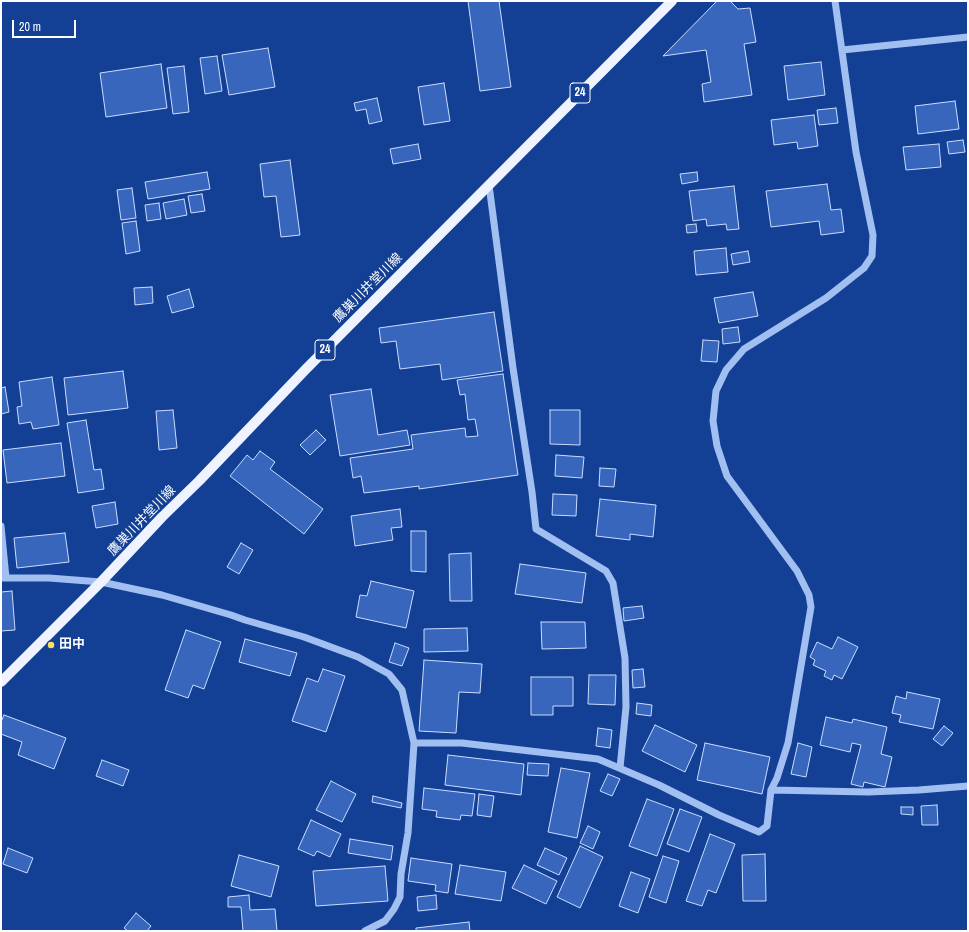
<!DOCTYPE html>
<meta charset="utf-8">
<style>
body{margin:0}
#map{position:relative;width:969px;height:932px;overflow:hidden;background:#134095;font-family:"Archivo Narrow",sans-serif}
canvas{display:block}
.frame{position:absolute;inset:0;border:2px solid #fff;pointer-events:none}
.scale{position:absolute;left:12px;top:20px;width:64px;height:18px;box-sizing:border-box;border:2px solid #fff;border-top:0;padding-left:5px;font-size:12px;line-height:14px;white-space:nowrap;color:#fff;-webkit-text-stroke:3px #134095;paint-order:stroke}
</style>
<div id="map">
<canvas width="969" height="932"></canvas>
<div class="frame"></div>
<div class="scale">20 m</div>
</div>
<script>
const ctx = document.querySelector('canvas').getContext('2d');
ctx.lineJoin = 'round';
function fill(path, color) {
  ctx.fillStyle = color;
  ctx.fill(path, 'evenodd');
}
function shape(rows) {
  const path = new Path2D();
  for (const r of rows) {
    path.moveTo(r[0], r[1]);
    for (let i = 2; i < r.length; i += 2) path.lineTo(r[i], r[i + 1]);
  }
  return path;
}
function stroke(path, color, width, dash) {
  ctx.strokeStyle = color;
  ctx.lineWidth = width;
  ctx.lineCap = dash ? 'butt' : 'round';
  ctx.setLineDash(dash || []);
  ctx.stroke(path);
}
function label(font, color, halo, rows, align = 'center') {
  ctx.font = font + ' "Archivo Narrow","Noto Sans JP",sans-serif';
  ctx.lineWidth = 4;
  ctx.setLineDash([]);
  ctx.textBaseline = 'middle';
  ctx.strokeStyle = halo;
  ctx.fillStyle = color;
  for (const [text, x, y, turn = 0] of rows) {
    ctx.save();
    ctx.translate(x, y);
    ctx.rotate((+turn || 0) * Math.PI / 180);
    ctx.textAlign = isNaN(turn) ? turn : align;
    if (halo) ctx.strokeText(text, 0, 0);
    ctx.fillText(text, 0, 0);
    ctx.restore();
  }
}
const building = shape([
 [468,1,499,1,511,87,480,91,468,1],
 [717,1,730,1,738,9,750,8,756,42,744,44,752,95,704,102,702,84,711,82,706,50,663,56,717,1],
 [268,48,275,87,229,95,222,55,268,48],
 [217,56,222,91,205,94,200,58,217,56],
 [821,62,825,95,788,100,784,66,821,62],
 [161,64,167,108,106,117,100,73,161,64],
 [184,66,189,112,173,114,167,68,184,66],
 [444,83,450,121,424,125,418,87,444,83],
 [377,98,382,121,369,124,366,109,356,111,354,103,377,98],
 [955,101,959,129,918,134,915,106,955,101],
 [836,108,838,123,819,125,817,110,836,108],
 [814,115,818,146,798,149,797,142,774,145,771,120,814,115],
 [963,140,965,152,949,154,947,142,963,140],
 [418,144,421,159,393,164,390,149,418,144],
 [939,144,941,167,906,170,903,147,939,144],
 [290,160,300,235,281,237,276,196,264,197,260,164,290,160],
 [207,172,210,189,148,199,145,182,207,172],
 [697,172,698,181,682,184,680,174,697,172],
 [827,184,831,210,841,209,844,232,821,235,819,221,771,227,766,191,827,184],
 [734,186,739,229,727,230,726,224,707,226,706,219,693,221,689,191,734,186],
 [132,188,136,218,121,220,117,190,132,188],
 [202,194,205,211,191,213,188,196,202,194],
 [184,199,187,215,166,219,163,203,184,199],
 [159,203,161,219,147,221,145,205,159,203],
 [136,221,140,251,126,254,122,223,136,221],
 [696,224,697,232,687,233,686,225,696,224],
 [726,248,728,272,696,275,694,251,726,248],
 [748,251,750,262,733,265,731,254,748,251],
 [152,287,153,303,135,305,134,288,152,287],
 [189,289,194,307,172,313,167,296,189,289],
 [753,292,758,316,719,323,714,298,753,292],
 [494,312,503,371,442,380,440,364,400,369,396,341,381,343,379,328,494,312],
 [738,327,740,342,723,344,722,329,738,327],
 [703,340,719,341,717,362,701,361,703,340],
 [123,371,128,408,68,415,64,378,123,371],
 [503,374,518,475,419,489,419,486,364,493,361,476,353,478,350,458,413,449,411,435,465,428,466,437,478,436,475,419,468,420,465,394,460,395,457,380,503,374],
 [52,377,59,425,33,429,31,422,19,424,17,407,22,406,19,382,52,377],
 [5,387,9,412,1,414,1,388,5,387],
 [371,389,378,435,407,430,410,445,340,456,330,395,371,389],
 [173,410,177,448,159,450,156,411,173,410],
 [550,410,580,410,580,445,550,444,550,410],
 [86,420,94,470,101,469,104,489,78,493,67,423,86,420],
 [316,430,326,440,310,455,300,445,316,430],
 [61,443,65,476,7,483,3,450,61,443],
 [260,451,275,462,270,469,323,509,304,534,230,476,247,455,253,460,260,451],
 [556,455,584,457,582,478,555,476,556,455],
 [600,468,616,469,614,487,599,486,600,468],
 [553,494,577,495,576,516,552,515,553,494],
 [600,499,656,505,653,537,630,534,630,540,596,536,600,499],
 [115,502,118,524,96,528,92,506,115,502],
 [400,509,402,527,391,528,393,540,355,546,351,516,400,509],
 [411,531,426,531,426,572,411,571,411,531],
 [65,533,69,562,17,568,14,538,65,533],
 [241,543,253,550,239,574,227,567,241,543],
 [471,553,472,601,450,601,449,554,471,553],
 [520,564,586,573,582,603,515,594,520,564],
 [371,581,414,591,406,628,356,617,360,595,367,596,371,581],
 [12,591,15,630,1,631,1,592,12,591],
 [642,606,644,618,624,621,623,608,642,606],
 [541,622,585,622,586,648,542,649,541,622],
 [467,628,468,651,424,652,424,629,467,628],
 [186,630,221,642,204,689,193,685,188,698,165,690,186,630],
 [838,637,858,647,842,679,834,675,832,680,824,676,826,671,813,665,815,660,810,657,817,642,832,649,838,637],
 [245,639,297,653,290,676,239,662,245,639],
 [395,643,409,648,402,666,389,662,395,643],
 [424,660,482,664,480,693,459,692,456,733,419,731,424,660],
 [323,669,345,676,326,732,292,721,307,678,318,682,323,669],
 [643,669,645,687,633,688,632,670,643,669],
 [589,675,616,675,615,705,588,704,589,675],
 [531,677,573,677,573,706,553,706,553,715,531,715,531,677],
 [907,692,940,699,933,729,899,722,901,715,892,713,896,696,906,699,907,692],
 [637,703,652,705,651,716,636,714,637,703],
 [4,715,66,738,54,769,18,755,22,742,1,734,1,722,4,715],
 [826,717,852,723,853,719,887,727,881,754,892,757,885,787,864,782,863,787,851,784,861,745,852,743,850,752,820,745,826,717],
 [655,725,697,745,685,772,642,751,655,725],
 [944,726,953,733,942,746,933,739,944,726],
 [598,728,612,730,610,748,596,746,598,728],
 [705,743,770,757,762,794,697,780,705,743],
 [798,743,812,747,806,777,791,774,798,743],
 [448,755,524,764,521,795,445,785,448,755],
 [102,760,129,770,123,786,96,776,102,760],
 [528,763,549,764,548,776,527,775,528,763],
 [561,768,590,773,577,838,548,832,561,768],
 [608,774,620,779,612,796,600,791,608,774],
 [331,781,356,794,342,822,316,810,331,781],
 [424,788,475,794,472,816,461,815,460,820,436,817,437,811,422,809,424,788],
 [479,794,494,796,491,817,477,815,479,794],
 [373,796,402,803,401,808,372,802,373,796],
 [647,799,674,809,657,856,629,846,647,799],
 [937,805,938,825,922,825,921,806,937,805],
 [901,807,913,807,913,815,901,814,901,807],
 [680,809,702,817,689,852,667,844,680,809],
 [311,820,341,834,330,857,317,851,314,856,298,849,311,820],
 [588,826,600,832,593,849,580,843,588,826],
 [710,834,735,844,716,893,708,890,702,906,686,901,710,834],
 [350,839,393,846,391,860,348,853,350,839],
 [580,846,603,857,580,908,557,897,580,846],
 [8,848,33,858,27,873,3,864,8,848],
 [545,848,567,858,559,875,537,865,545,848],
 [765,854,766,901,743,901,742,855,765,854],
 [239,855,279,866,271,897,231,886,239,855],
 [663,856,679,861,666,903,649,897,663,856],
 [411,858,452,864,448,893,435,891,436,885,408,881,411,858],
 [460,865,506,872,501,901,455,894,460,865],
 [524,865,557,881,546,904,512,888,524,865],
 [385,866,388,901,316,906,313,871,385,866],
 [631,872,650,879,638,913,619,906,631,872],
 [249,895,250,910,275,909,277,931,243,931,241,907,228,907,228,897,249,895],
 [436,895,437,909,418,911,417,897,436,895],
 [136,913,151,926,147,931,128,931,124,928,136,913],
 [469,922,470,931,416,931,416,928,469,922]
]);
fill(building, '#3766bc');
stroke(building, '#cadcfd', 1);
stroke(shape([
 [842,50,968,37],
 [489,185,513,368,532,492,536,529,606,571,613,583,625,658,626,707,620,768],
 [1,526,6,578],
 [1,578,49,578,101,582,162,595,231,615,245,620,304,637,358,657,389,674,402,690,414,743,408,833,401,874,400,897,394,909,385,921,365,931],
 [414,743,462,743,598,759,659,785,719,815,759,832,767,826,771,790,868,792,919,790,968,786],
 [771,790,777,778,788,743,811,607,809,595,797,571,727,476,717,446,713,421,716,391,726,370,744,349,826,298,864,268,872,256,873,235,856,152,835,1]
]), '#a2bff2', 7);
stroke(shape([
 [1,682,101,582,162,517,199,481,306,369,672,1]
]), '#eef3ff', 10);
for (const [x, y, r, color] of [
 [51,645,4,"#ffe064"]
]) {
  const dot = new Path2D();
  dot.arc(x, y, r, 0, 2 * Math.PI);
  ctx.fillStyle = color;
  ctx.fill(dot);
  stroke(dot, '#134095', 1.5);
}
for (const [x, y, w] of [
 [580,93,20],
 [325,350,20]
]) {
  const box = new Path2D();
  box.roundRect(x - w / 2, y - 10, w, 20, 3);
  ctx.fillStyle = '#134095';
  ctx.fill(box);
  stroke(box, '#fff', 1);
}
label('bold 12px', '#fff', null, [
 ["24",580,93],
 ["24",325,350]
]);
label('13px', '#fff', '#134095', [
 ["鷹巣川井堂川線",368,288,-45],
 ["鷹巣川井堂川線",142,521,-46]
]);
label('bold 13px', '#fff', '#134095', [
 ["田中",59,645]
], 'left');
</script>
